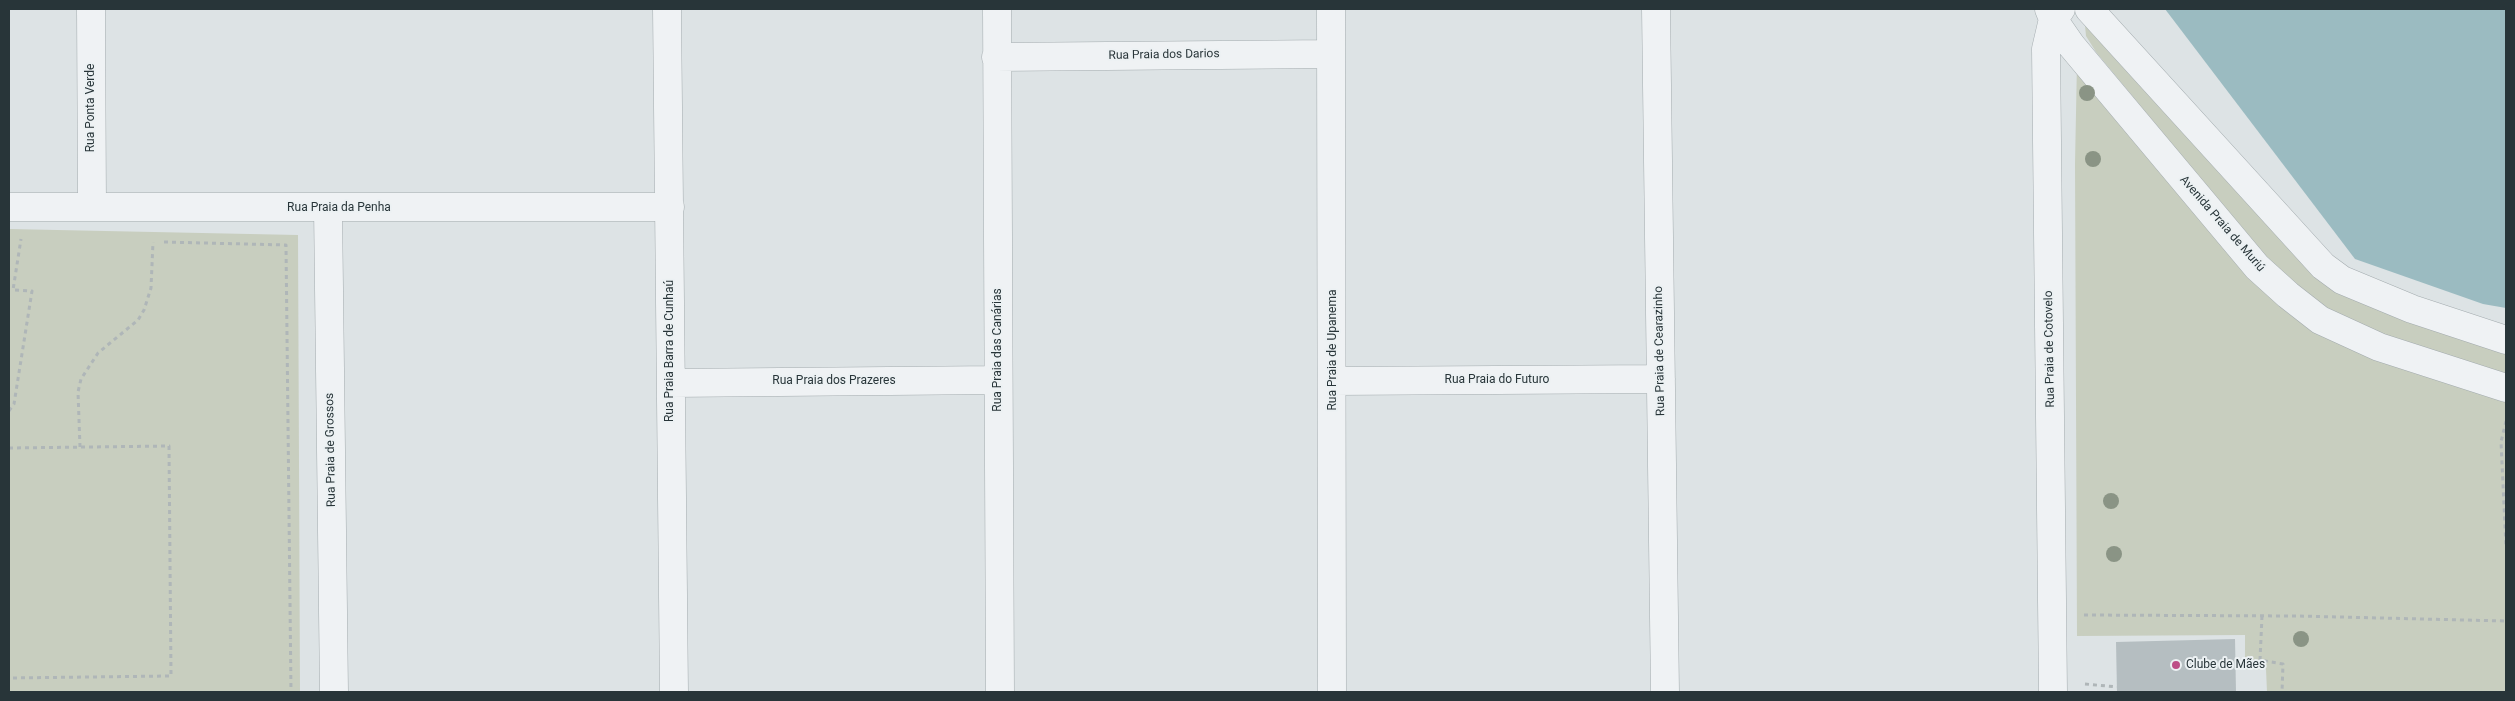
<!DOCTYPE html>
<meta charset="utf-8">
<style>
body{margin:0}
#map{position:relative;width:2515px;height:701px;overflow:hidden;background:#dde3e5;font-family:Roboto,sans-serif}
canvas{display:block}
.frame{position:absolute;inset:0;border:10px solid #283539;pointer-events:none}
</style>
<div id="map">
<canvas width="2515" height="701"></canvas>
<div class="frame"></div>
</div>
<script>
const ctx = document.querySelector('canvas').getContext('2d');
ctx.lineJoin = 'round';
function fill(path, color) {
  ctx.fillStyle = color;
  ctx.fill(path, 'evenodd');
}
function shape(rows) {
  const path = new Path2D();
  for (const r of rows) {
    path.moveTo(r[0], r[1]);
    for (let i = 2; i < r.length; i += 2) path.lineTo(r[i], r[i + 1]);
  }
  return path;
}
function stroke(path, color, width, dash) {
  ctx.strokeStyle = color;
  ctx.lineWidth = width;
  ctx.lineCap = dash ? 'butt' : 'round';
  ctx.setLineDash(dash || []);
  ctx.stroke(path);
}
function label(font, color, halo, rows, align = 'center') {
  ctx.font = font + ' Roboto,sans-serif';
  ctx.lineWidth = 4;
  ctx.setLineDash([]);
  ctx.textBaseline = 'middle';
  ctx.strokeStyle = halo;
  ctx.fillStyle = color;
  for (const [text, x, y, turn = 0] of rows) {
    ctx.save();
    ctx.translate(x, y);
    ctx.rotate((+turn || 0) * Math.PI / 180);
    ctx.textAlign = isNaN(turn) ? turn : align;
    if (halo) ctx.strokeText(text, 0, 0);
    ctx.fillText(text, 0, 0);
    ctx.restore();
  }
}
fill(shape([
 [2089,21,2274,231,2506,352,2506,375,2456,362,2333,316,2288,285,2096,52,2086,36,2085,25],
 [2077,62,2226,248,2262,290,2288,313,2328,338,2368,357,2506,402,2506,692,2267,692,2266,669,2245,670,2245,635,2077,636,2075,164],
 [9,229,298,235,300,692,9,692]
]), '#c8cebf');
fill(shape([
 [2165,9,2506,9,2506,308,2483,304,2355,259]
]), '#9bbbc1');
fill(shape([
 [2235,639,2236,692,2117,692,2116,642]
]), '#b5bec1');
const minor = shape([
 [91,9,92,207],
 [667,9,674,692],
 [997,9,1000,692],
 [1331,9,1332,692],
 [1656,9,1665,692],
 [2049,9,2053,19,2071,45,2257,267,2288,295,2320,320,2379,347,2506,388],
 [2089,9,2323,266,2342,280,2412,309,2506,340],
 [996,57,1331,54],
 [9,207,670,207],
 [328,208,334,692],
 [1333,381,1661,379],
 [671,383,998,380],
 [2053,692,2046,49,2053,19,2061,9]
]);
stroke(minor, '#a3abae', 29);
stroke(shape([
 [164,242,286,245,291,692],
 [9,411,14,404,32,291,13,290,21,239],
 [2506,421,2501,442,2506,547],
 [80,447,78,392,81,379,98,353,138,320,144,310,151,288,153,242],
 [9,448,169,446,171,676,9,678],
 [2084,615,2297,616,2506,621],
 [2262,616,2260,660,2283,664,2282,692],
 [2085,684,2117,687]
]), '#afb6b8', 3, [4, 4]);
stroke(minor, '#eff2f4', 28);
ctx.fillStyle = '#8a9485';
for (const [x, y] of [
 [2087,93],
 [2093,159],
 [2111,501],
 [2114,554],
 [2301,639]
]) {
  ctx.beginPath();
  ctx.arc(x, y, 8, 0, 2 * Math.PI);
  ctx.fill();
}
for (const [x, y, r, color] of [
 [2176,665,5,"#bd4f87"]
]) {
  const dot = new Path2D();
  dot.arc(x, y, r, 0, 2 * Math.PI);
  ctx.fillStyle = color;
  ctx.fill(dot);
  stroke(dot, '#ecf1f3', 2);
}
label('12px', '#283539', '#ecf1f3', [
 ["Rua Praia dos Darios",1164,55,-1],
 ["Rua Ponta Verde",91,108,-90],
 ["Rua Praia da Penha",339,208],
 ["Avenida Praia de Muriú",2222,224,49],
 ["Rua Praia de Cotovelo",2050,349,-91],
 ["Rua Praia das Canárias",998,350,-90],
 ["Rua Praia de Upanema",1333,350,-90],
 ["Rua Praia Barra de Cunhaú",670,351,-90],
 ["Rua Praia de Cearazinho",1660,351,-91],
 ["Rua Praia do Futuro",1497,380],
 ["Rua Praia dos Prazeres",834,381],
 ["Rua Praia de Grossos",331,450,-91]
]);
label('12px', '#283539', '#ecf1f3', [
 ["Clube de Mães",2186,665]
], 'left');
</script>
